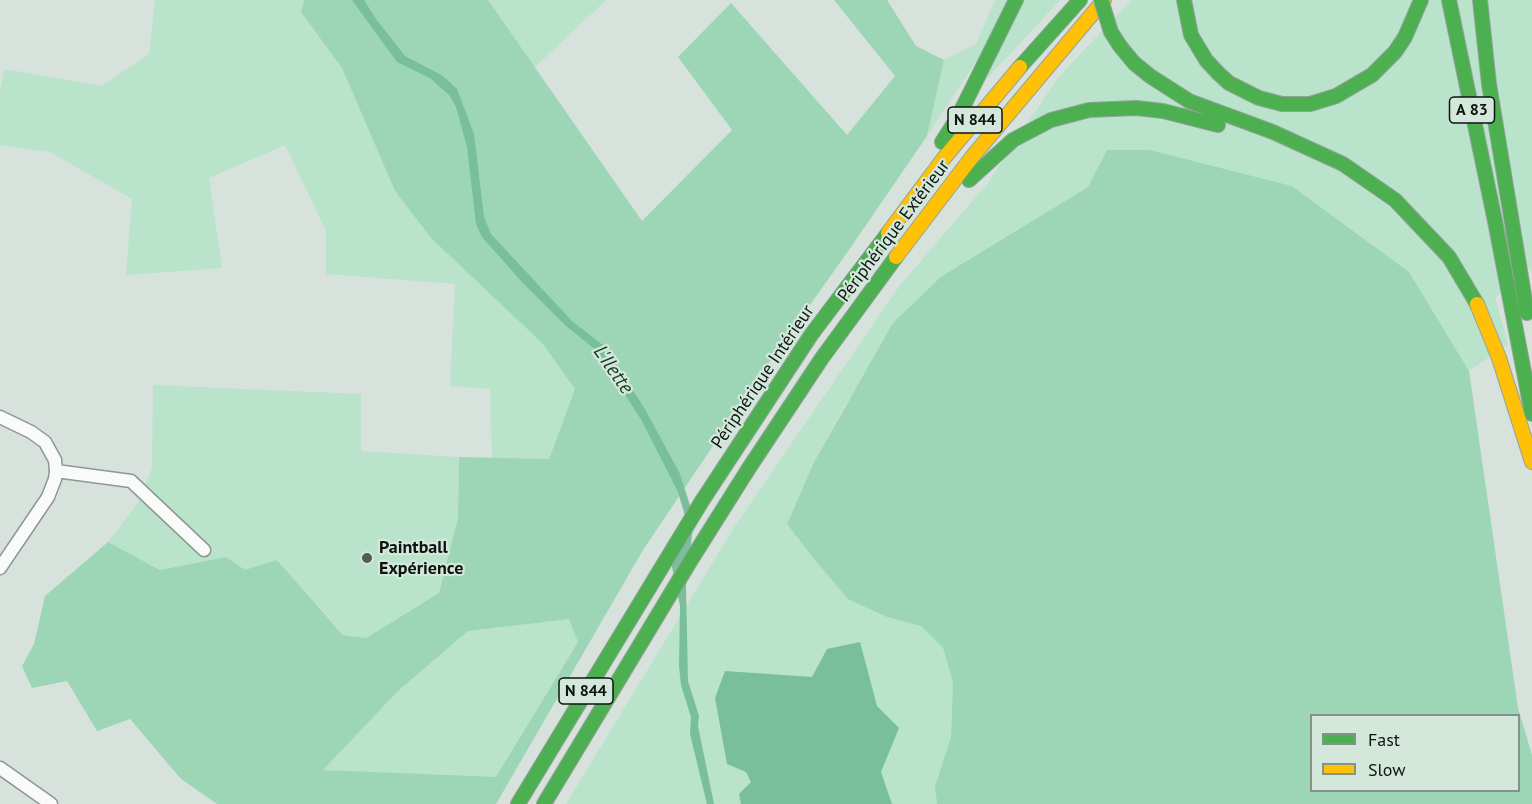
<!DOCTYPE html>
<meta charset="utf-8">
<style>
body{margin:0}
#map{position:relative;width:1532px;height:804px;overflow:hidden;background:#d8e2dc;font-family:"PT Sans",sans-serif}
canvas{display:block}
.legend{position:absolute;left:1310px;top:714px;width:210px;height:78px;box-sizing:border-box;background:#d3e7db;border:2px solid #84938a;margin:0;padding:8px 10px;list-style:none;font-size:18px;color:#0d1410}
.legend li{display:flex;align-items:center;gap:12px;height:30px}
.legend b{width:30px;border:2px solid #84938a}
</style>
<div id="map">
<canvas width="1532" height="804"></canvas>
<ul class="legend">
<li><b style="height:8px;background:#4caf50"></b>Fast</li>
<li><b style="height:8px;background:#ffc107"></b>Slow</li>
</ul>
</div>
<script>
const ctx = document.querySelector('canvas').getContext('2d');
ctx.lineJoin = 'round';
function fill(path, color) {
  ctx.fillStyle = color;
  ctx.fill(path, 'evenodd');
}
function shape(rows) {
  const path = new Path2D();
  for (const r of rows) {
    path.moveTo(r[0], r[1]);
    for (let i = 2; i < r.length; i += 2) path.lineTo(r[i], r[i + 1]);
  }
  return path;
}
function stroke(path, color, width, dash) {
  ctx.strokeStyle = color;
  ctx.lineWidth = width;
  ctx.lineCap = dash ? 'butt' : 'round';
  ctx.setLineDash(dash || []);
  ctx.stroke(path);
}
function label(font, color, halo, rows, align = 'center') {
  ctx.font = font + ' "PT Sans",sans-serif';
  ctx.lineWidth = 4.5;
  ctx.setLineDash([]);
  ctx.textBaseline = 'middle';
  ctx.strokeStyle = halo;
  ctx.fillStyle = color;
  for (const [text, x, y, turn = 0] of rows) {
    ctx.save();
    ctx.translate(x, y);
    ctx.rotate((+turn || 0) * Math.PI / 180);
    ctx.textAlign = isNaN(turn) ? turn : align;
    if (halo) ctx.strokeText(text, 0, 0);
    ctx.fillText(text, 0, 0);
    ctx.restore();
  }
}
fill(shape([
 [155,0,304,0,301,12,342,68,395,191,431,238,542,343,575,389,549,459,492,458,490,389,450,386,455,284,326,274,326,231,285,145,209,178,222,268,126,275,132,199,50,152,0,145,0,90,5,69,101,86,149,54],
 [488,0,606,0,534,68],
 [995,0,1007,0,981,54,927,136,944,60,976,44],
 [1025,0,1060,0,985,81],
 [1131,0,1532,0,1532,275,1530,267,1495,298,1508,344,1469,371,1409,272,1292,186,1150,150,1108,151,1088,187,942,276,845,405,814,462,787,524,887,617,921,626,943,648,953,683,951,737,935,785,937,804,566,804,735,526,900,285,987,184,1057,79],
 [153,385,361,394,361,451,459,457,458,518,439,593,366,638,344,635,277,560,245,571,226,557,160,570,108,542,138,503,152,468],
 [570,618,578,642,496,778,322,770,398,691,468,631]
]), '#b9e3cb');
fill(shape([
 [304,0,488,0,642,221,732,130,678,57,731,3,847,135,895,76,834,0,887,0,916,46,944,60,927,136,851,247,764,370,643,550,496,804,217,804,181,779,130,719,97,731,67,681,32,688,22,666,34,644,45,596,108,542,160,570,226,557,245,570,277,560,343,635,366,638,439,593,458,518,459,457,549,459,575,389,542,343,431,238,395,191,342,68,301,12],
 [569,619,578,642,496,777,323,770,398,691,468,631],
 [1107,150,1150,150,1292,186,1409,272,1469,371,1518,708,1532,755,1532,804,937,804,935,786,951,737,953,683,943,648,921,626,887,617,848,599,815,560,787,524,814,462,893,323,942,276,1088,187],
 [1312,716,1518,716,1518,790,1312,790]
]), '#9dd5b7');
fill(shape([
 [352,0,364,0,376,19,405,56,443,76,457,89,474,134,484,217,491,234,572,321,604,346,645,409,680,474,694,518,686,586,688,681,699,716,698,726,714,804,707,804,690,734,691,717,681,685,679,666,680,606,669,552,685,516,678,492,642,421,597,351,566,326,522,282,482,237,476,224,467,147,456,107,450,96,430,78,397,62],
 [860,642,877,706,899,728,881,772,892,804,741,804,739,794,751,782,746,772,727,764,715,698,725,671,812,677,827,649]
]), '#7abf9c');
const street = shape([
 [0,417,31,432,45,442,55,460,56,471,55,479,48,497,0,568],
 [56,471,131,481,204,550],
 [0,768,51,804]
]);
const fast = shape([
 [1184,0,1191,35,1206,60,1218,73,1229,83,1259,98,1282,104,1310,104,1336,96,1372,75,1395,52,1405,37,1421,0],
 [1449,0,1495,221,1532,414],
 [1480,0,1489,84,1527,313],
 [1120,46,1134,63,1150,76,1189,101,1273,132,1343,164,1395,200,1449,257,1477,304],
 [1020,67,1080,0],
 [942,142,958,117,1016,0],
 [969,180,1013,140,1051,120,1089,110,1136,108,1163,111,1218,125],
 [518,804,702,501,811,335,888,233],
 [544,804,691,560,749,468,822,358,896,257]
]);
const slow = shape([
 [888,233,944,158,1020,67],
 [896,257,972,157,1104,0],
 [1477,304,1499,358,1532,462]
]);
stroke(street, '#8f9792', 15);
stroke(fast, '#94a39b', 16);
stroke(slow, '#94a39b', 16);
stroke(street, '#f9fbfa', 12);
stroke(fast, '#4caf50', 14);
stroke(slow, '#ffc107', 14);
const fastBridge = shape([
 [1101,0,1111,32,1120,46]
]);
stroke(fastBridge, '#94a39b', 16, []);
stroke(fastBridge, '#4caf50', 14);
for (const [x, y, r, color] of [
 [367,558,6,"#545c57"]
]) {
  const dot = new Path2D();
  dot.arc(x, y, r, 0, 2 * Math.PI);
  ctx.fillStyle = color;
  ctx.fill(dot);
  stroke(dot, '#d3e7db', 2);
}
for (const [x, y, w] of [
 [1472,110,45],
 [975,120,54],
 [586,691,54]
]) {
  const box = new Path2D();
  box.roundRect(x - w / 2, y - 13, w, 26, 4.5);
  ctx.fillStyle = '#d3e7db';
  ctx.fill(box);
  stroke(box, '#0d1410', 1.5);
}
label('bold 16px', '#0d1410', null, [
 ["A 83",1472,110],
 ["N 844",975,120],
 ["N 844",586,691]
]);
label('18px', '#0d1410', '#d3e7db', [
 ["Périphérique Extérieur",894,231,-53],
 ["Périphérique Intérieur",763,377,-56]
]);
label('bold 18px', '#0d1410', '#d3e7db', [
 ["Paintball",379,548],
 ["Expérience",379,569]
], 'left');
label('italic 20px', '#113a26', '#d3e7db', [
 ["L'Ilette",613,370,55]
]);
</script>
